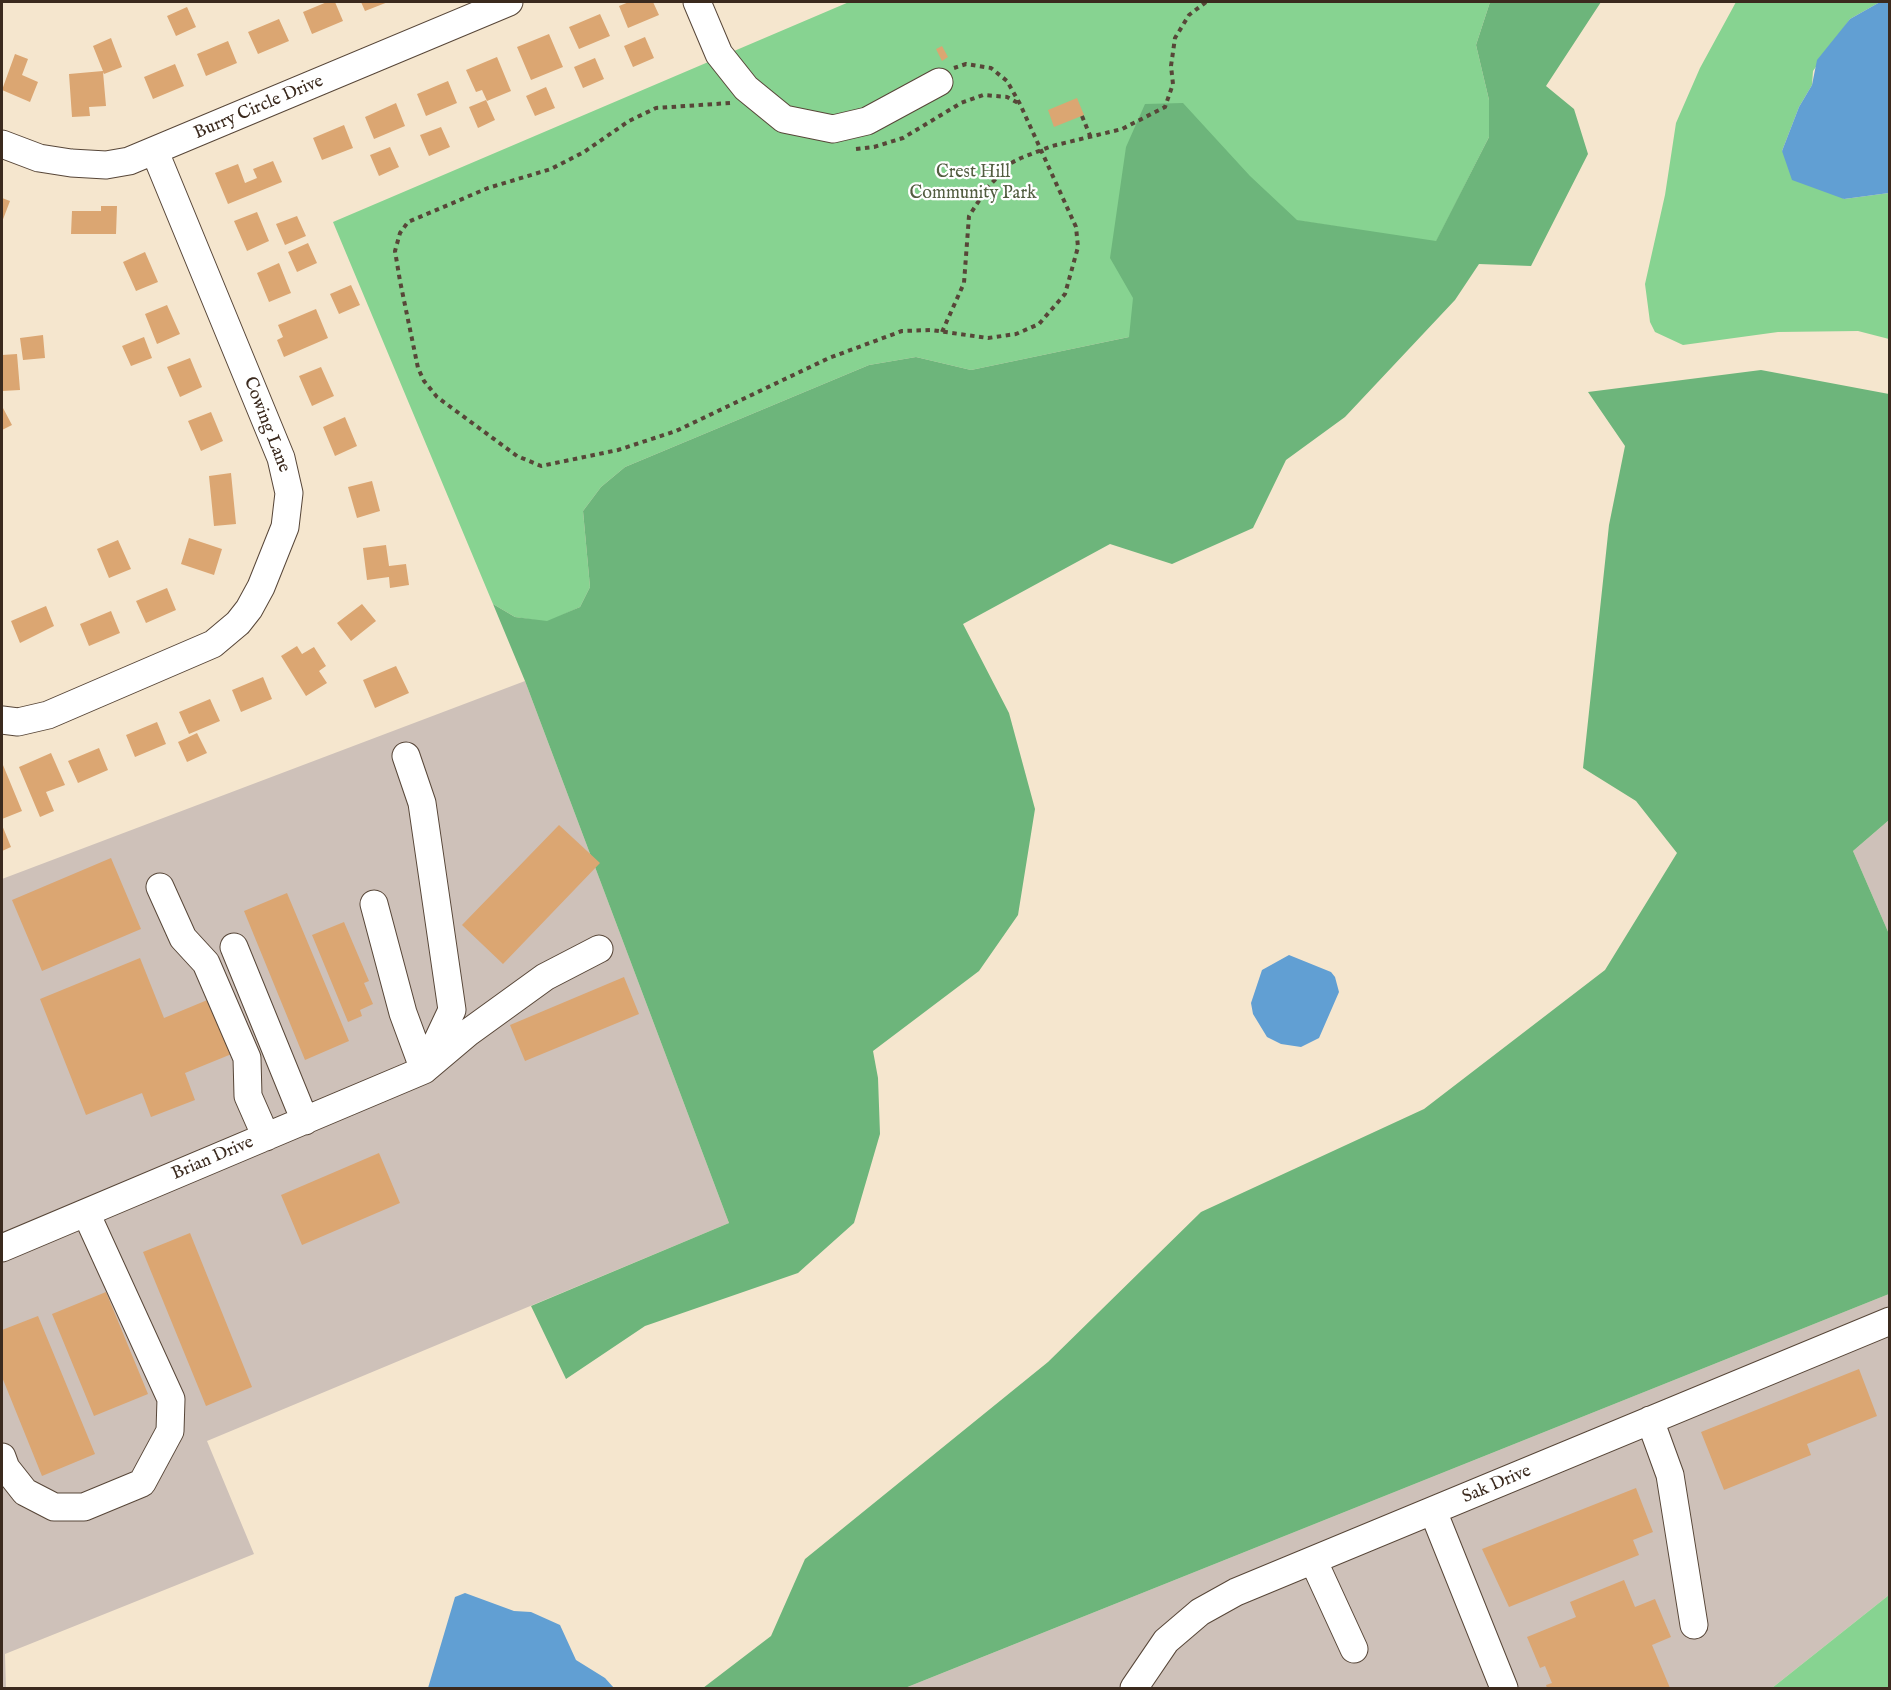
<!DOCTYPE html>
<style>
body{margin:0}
#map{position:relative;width:1891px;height:1690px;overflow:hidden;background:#f5e6ce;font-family:"IM FELL English",serif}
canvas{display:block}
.frame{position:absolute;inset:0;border:3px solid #3b2a1e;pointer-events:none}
</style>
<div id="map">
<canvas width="1891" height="1690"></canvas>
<div class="frame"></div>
</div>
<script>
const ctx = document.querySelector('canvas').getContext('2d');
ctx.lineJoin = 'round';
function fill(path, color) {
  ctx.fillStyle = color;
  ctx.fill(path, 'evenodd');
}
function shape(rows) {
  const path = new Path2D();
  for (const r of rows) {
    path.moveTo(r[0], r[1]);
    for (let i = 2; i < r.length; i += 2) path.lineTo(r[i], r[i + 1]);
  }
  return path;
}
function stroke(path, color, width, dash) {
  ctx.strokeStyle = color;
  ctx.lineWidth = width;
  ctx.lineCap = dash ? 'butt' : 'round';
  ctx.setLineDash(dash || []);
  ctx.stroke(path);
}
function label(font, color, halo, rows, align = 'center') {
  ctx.font = font + ' "IM FELL English",serif';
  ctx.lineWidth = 4.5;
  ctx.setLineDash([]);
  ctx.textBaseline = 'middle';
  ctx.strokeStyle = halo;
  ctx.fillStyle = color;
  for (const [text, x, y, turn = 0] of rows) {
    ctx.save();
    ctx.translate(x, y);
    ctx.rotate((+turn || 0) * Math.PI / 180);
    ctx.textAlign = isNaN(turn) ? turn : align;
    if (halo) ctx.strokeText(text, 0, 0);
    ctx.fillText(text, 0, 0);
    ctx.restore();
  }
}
fill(shape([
 [525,681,729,1223,207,1441,254,1554,5,1654,6,1688,2,1688,2,879],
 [1889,820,1889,934,1853,851],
 [1889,1294,1889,1595,1772,1688,905,1688]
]), '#cec1b9');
fill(shape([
 [849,2,1490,2,1476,45,1489,100,1489,137,1436,242,1274,217,1129,337,971,370,916,357,869,365,625,467,601,487,583,511,590,587,580,607,547,622,515,617,493,604,333,222],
 [1736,2,1880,2,1850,19,1813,71,1812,85,1799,107,1782,151,1844,199,1889,193,1889,339,1858,331,1778,332,1683,345,1655,332,1650,322,1645,284,1665,195,1676,123,1700,68],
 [1889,1595,1889,1688,1772,1688]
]), '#87d391');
fill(shape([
 [1490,2,1601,2,1546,86,1574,109,1588,154,1531,266,1479,264,1455,300,1345,417,1286,460,1253,528,1172,564,1110,544,963,624,1009,713,1035,809,1018,915,979,971,873,1051,878,1078,880,1134,854,1223,798,1273,645,1326,566,1379,531,1306,729,1223,525,681,493,604,515,617,547,621,580,607,590,587,583,511,601,487,625,467,869,365,916,357,971,370,1129,337,1133,298,1110,258,1126,147,1145,104,1183,103,1250,176,1297,220,1436,241,1489,137,1489,100,1476,45],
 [1761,370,1889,394,1889,820,1853,851,1889,934,1889,1294,905,1688,703,1688,771,1636,805,1559,1048,1362,1201,1212,1424,1109,1605,970,1677,853,1636,801,1583,768,1609,525,1625,446,1588,392]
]), '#6db57b');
fill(shape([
 [1880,2,1890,2,1889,193,1844,199,1792,180,1782,151,1799,107,1812,85,1817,60,1850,19],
 [1289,955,1331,972,1335,977,1339,992,1319,1038,1301,1047,1281,1044,1267,1037,1253,1014,1251,1003,1262,970],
 [465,1593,514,1611,531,1612,560,1625,576,1660,605,1678,614,1688,428,1688,455,1597]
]), '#619fd3');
fill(shape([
 [327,2,335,2,343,21,312,34,303,12],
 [361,2,388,2,365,11],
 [629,2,653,2,659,15,628,28,619,6],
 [187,7,196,27,176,36,167,16],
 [600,14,610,36,579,49,569,27],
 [279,19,289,41,258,54,248,32],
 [549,34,563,67,531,80,517,47],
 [645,37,654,58,633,67,624,46],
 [111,38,122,67,104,74,103,72,106,106,89,107,90,116,72,117,69,74,103,71,93,46],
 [228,41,237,63,206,76,197,54],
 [942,46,948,57,942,61,936,49],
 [15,54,28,59,22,75,38,82,30,102,2,90],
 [497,57,511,91,487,101,482,90,476,92,466,70],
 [595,58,604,79,583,88,574,67],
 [175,64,184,86,153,99,144,77],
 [448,81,457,103,426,116,417,94],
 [546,87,555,108,535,116,526,96],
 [1077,98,1084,115,1054,127,1048,110],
 [486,100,495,120,478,128,469,107],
 [396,103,405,126,374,139,365,117],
 [344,125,353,148,322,160,313,138],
 [441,127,450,147,429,156,420,135],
 [390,147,399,167,379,176,370,155],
 [273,161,282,182,228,204,215,173,238,164,245,183,257,178,253,169],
 [2,198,10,201,2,222],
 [101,206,117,206,116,234,71,234,72,211,101,211],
 [257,212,269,241,247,251,234,221],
 [297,216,306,236,285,245,276,224],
 [308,243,317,263,297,272,288,252],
 [145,252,158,282,136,291,123,262],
 [279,263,291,293,269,302,257,273],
 [351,285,360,305,339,314,330,294],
 [167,305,180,334,157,344,145,314],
 [316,309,328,338,284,357,277,340,283,337,278,325],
 [43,335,45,358,23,360,20,338],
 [144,337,152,358,131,366,122,346],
 [17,354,20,390,2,391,2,355],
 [190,358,202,387,180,397,167,367],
 [321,367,334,396,312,406,299,376],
 [3,408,12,425,2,430,2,409],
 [211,412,223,441,201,451,188,421],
 [345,417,357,446,335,456,323,427],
 [231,473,236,524,214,526,209,476],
 [372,481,380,511,357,518,348,487],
 [189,538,222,549,214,575,181,564],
 [118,540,131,569,109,578,97,549],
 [386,545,389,566,406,564,409,585,390,588,389,577,367,580,363,548],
 [167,588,176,610,146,623,136,601],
 [362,604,376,621,351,641,337,623],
 [46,606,54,626,20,643,11,621],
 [111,611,120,633,89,646,80,624],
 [297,646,302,654,314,647,326,666,319,671,327,683,306,696,281,656],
 [396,666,409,693,375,708,363,680],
 [263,677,272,699,241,712,232,690],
 [210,699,220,721,189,734,179,712],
 [157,722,166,744,135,757,126,735],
 [197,733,207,753,187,762,178,742],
 [99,748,108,770,78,783,68,761],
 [51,753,65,785,46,792,54,811,40,817,19,767],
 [3,765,22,811,2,819,2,766],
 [2,825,11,847,2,851],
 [559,825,600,863,503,964,462,925],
 [111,858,141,929,42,971,12,900],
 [287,893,349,1041,305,1060,244,911],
 [344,922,369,981,364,983,373,1004,360,1010,362,1016,348,1022,312,935],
 [140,958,164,1018,217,996,239,1051,185,1073,195,1100,151,1117,142,1093,86,1115,40,999],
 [624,977,639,1014,525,1061,510,1025],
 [379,1153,400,1203,302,1245,281,1195],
 [190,1233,252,1387,206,1406,143,1252],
 [106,1292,148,1394,94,1416,52,1314],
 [38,1316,95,1454,42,1476,2,1377,2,1330],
 [1859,1369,1877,1416,1807,1444,1811,1455,1724,1490,1701,1432],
 [1636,1488,1653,1532,1633,1540,1639,1555,1509,1607,1482,1549],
 [1624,1580,1635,1607,1655,1599,1671,1637,1652,1645,1670,1688,1547,1688,1546,1685,1552,1683,1545,1666,1540,1668,1527,1637,1576,1617,1570,1602]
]), '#dba672');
const minor = shape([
 [697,2,719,54,746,88,784,119,833,129,867,121,939,82],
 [2,144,39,158,71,163,106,165,129,161,509,2],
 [2,720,18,722,48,715,213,644,238,623,249,609,261,587,285,527,289,493,281,458,155,152],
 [406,756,422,803,452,1010,427,1063],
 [160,887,183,938,206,963,247,1058,248,1096,266,1137],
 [374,904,403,1013,424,1070],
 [234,947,305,1121],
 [2,1248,424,1070,469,1032,545,977,599,949],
 [1650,1420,1670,1475,1694,1625],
 [2,1457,6,1468,25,1492,54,1507,84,1507,142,1483,170,1431,171,1399,86,1213],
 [1433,1511,1504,1688],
 [1314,1562,1354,1649],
 [1134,1688,1166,1641,1200,1612,1236,1592,1890,1321]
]);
stroke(minor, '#574638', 29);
stroke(shape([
 [730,103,656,108,629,121,584,152,551,169,488,188,408,222,400,233,395,251,400,281,418,368,424,381,437,397,517,456,541,466,618,450,676,431,829,358,902,331,931,330,988,338,1016,334,1039,324,1065,294,1078,247,1076,227,1020,104,1007,81,991,68,966,64,954,68],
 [1082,116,1091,138],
 [856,149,874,147,903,138,961,103,983,95,1007,97,1020,104],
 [942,332,964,283,969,216,988,187,1011,163,1021,158,1052,146,1122,129,1165,107,1173,84,1171,66,1175,38,1189,15,1206,2]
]), '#574638', 4, [4.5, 4.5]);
stroke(minor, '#fff', 27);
label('18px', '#3b2a1e', '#fff', [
 ["Burry Circle Drive",259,108,-23],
 ["Cowing Lane",266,425,69],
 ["Brian Drive",213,1159,-23],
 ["Sak Drive",1497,1485,-23]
]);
label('18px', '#525d40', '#fff', [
 ["Crest Hill",973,173],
 ["Community Park",973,194]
]);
</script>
